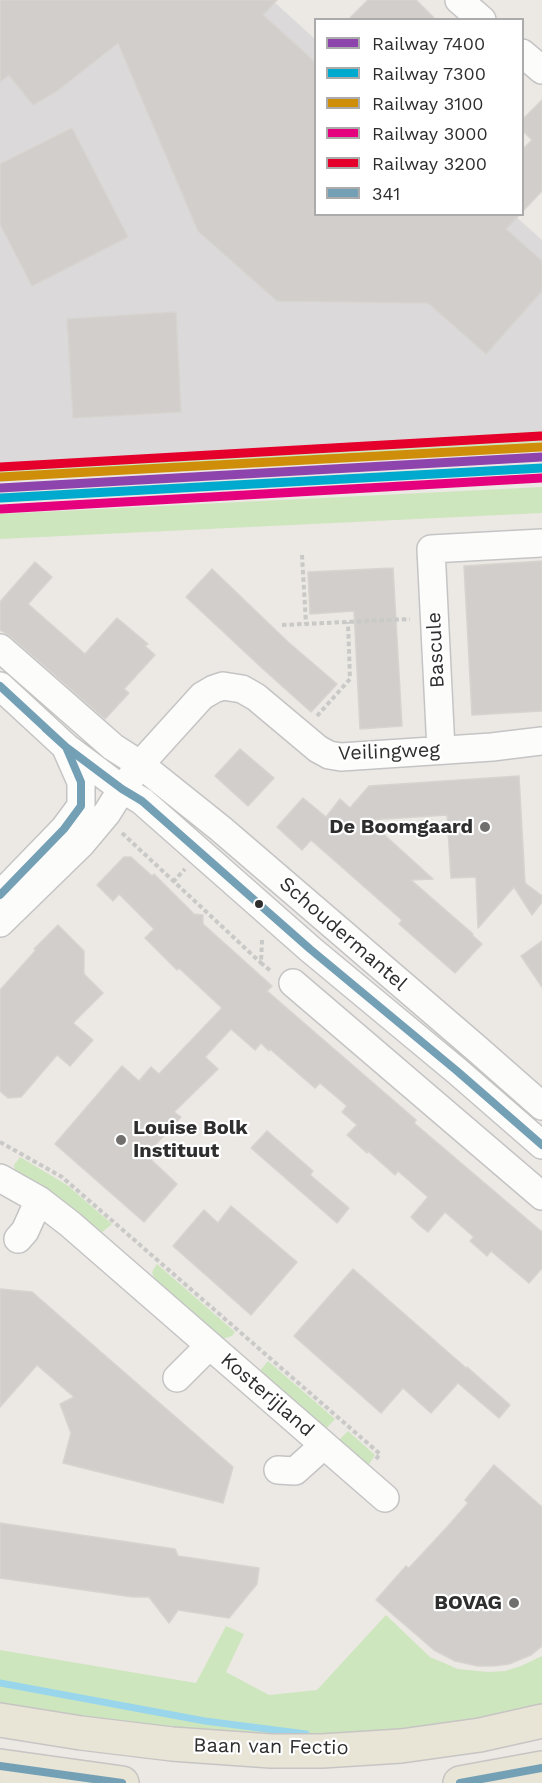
<!DOCTYPE html>
<style>
body{margin:0}
#map{position:relative;width:542px;height:1783px;overflow:hidden;background:#ece8e4;font-family:"Work Sans",sans-serif}
canvas{display:block}
.legend{position:absolute;left:314px;top:18px;width:210px;height:198px;box-sizing:border-box;background:#fff;border:2px solid #ababab;margin:0;padding:8px 10px;list-style:none;font-size:18px;color:#2e2e2e}
.legend li{display:flex;align-items:center;gap:12px;height:30px}
.legend b{width:30px;border:2px solid #ababab}
</style>
<div id="map">
<canvas width="542" height="1783"></canvas>
<ul class="legend">
<li><b style="height:8px;background:#8e44ad"></b>Railway 7400</li>
<li><b style="height:8px;background:#00a9ce"></b>Railway 7300</li>
<li><b style="height:8px;background:#cf8e09"></b>Railway 3100</li>
<li><b style="height:8px;background:#e5007d"></b>Railway 3000</li>
<li><b style="height:8px;background:#e4002b"></b>Railway 3200</li>
<li><b style="height:8px;background:#74a0b6"></b>341</li>
</ul>
</div>
<script>
const ctx = document.querySelector('canvas').getContext('2d');
ctx.lineJoin = 'round';
function fill(path, color) {
  ctx.fillStyle = color;
  ctx.fill(path, 'evenodd');
}
function shape(rows) {
  const path = new Path2D();
  for (const r of rows) {
    path.moveTo(r[0], r[1]);
    for (let i = 2; i < r.length; i += 2) path.lineTo(r[i], r[i + 1]);
  }
  return path;
}
function stroke(path, color, width, dash) {
  ctx.strokeStyle = color;
  ctx.lineWidth = width;
  ctx.lineCap = dash ? 'butt' : 'round';
  ctx.setLineDash(dash || []);
  ctx.stroke(path);
}
function label(font, color, halo, rows, align = 'center') {
  ctx.font = font + ' "Work Sans",sans-serif';
  ctx.lineWidth = 4.5;
  ctx.setLineDash([]);
  ctx.textBaseline = 'middle';
  ctx.strokeStyle = halo;
  ctx.fillStyle = color;
  for (const [text, x, y, turn = 0] of rows) {
    ctx.save();
    ctx.translate(x, y);
    ctx.rotate((+turn || 0) * Math.PI / 180);
    ctx.textAlign = isNaN(turn) ? turn : align;
    if (halo) ctx.strokeText(text, 0, 0);
    ctx.fillText(text, 0, 0);
    ctx.restore();
  }
}
fill(shape([
 [0,0,272,0,315,39,316,214,514,215,542,240,542,434,0,468]
]), '#dcd9db');
fill(shape([
 [542,431,542,442,0,478,0,466],
 [542,487,542,513,0,539,0,514],
 [20,1157,67,1185,112,1224,101,1233,67,1204,32,1180,15,1170,14,1165],
 [157,1264,235,1332,232,1336,223,1339,218,1336,155,1281,152,1272],
 [268,1361,335,1419,325,1430,259,1372],
 [348,1431,375,1455,368,1466,338,1441],
 [386,1615,430,1657,458,1669,488,1672,505,1671,521,1666,542,1656,542,1708,440,1728,300,1736,203,1734,0,1708,0,1650,196,1683,226,1626,244,1634,226,1672,269,1695,317,1690]
]), '#cee6be');
stroke(shape([
 [0,1683,205,1721,306,1734]
]), '#99d6ec', 7);
const building = shape([
 [0,0,277,0,263,15,315,62,315,214,520,214,506,229,542,261,542,291,486,354,428,303,277,301,198,231,118,43,57,91,33,105,9,75,0,82,0,0],
 [368,0,416,0,436,20,348,20,368,0],
 [542,100,542,191,522,212,522,150,532,140,522,130,522,120,542,100],
 [72,128,128,237,32,286,0,224,0,164,72,128],
 [176,312,181,412,73,418,67,319,176,312],
 [542,561,542,711,472,715,464,566,542,561],
 [35,562,52,577,28,604,85,654,117,618,148,644,145,646,155,655,124,689,129,693,105,719,10,636,0,630,0,602,35,562],
 [393,568,402,726,360,729,354,611,310,614,308,572,393,568],
 [212,569,288,642,337,684,311,712,262,668,186,597,212,569],
 [240,749,274,778,248,806,215,776,240,749],
 [519,776,525,883,542,896,542,902,532,915,514,887,478,928,476,877,451,878,447,815,368,820,433,879,411,880,473,934,472,935,482,944,455,973,399,924,402,920,311,840,302,850,277,827,303,798,326,817,340,799,350,808,369,786,519,776],
 [124,857,131,857,152,876,154,874,194,914,203,915,203,924,272,986,267,991,416,1120,414,1123,542,1232,542,1268,529,1283,491,1251,487,1256,470,1241,474,1237,445,1212,428,1232,419,1225,411,1217,428,1197,398,1171,395,1175,368,1151,367,1153,347,1135,357,1125,342,1112,347,1106,320,1083,315,1088,270,1049,269,1051,261,1043,255,1050,231,1029,205,1057,218,1069,174,1112,181,1117,146,1155,177,1184,144,1222,55,1144,122,1066,139,1081,151,1067,159,1074,222,1008,179,968,177,970,145,938,154,929,119,894,113,901,97,885,124,857],
 [58,925,84,951,84,974,103,993,73,1023,93,1040,70,1066,57,1055,21,1097,8,1098,0,1091,0,990,36,950,34,949,58,925],
 [542,941,542,987,521,956,542,941],
 [267,1131,313,1171,310,1175,349,1208,337,1223,251,1148,267,1131],
 [231,1206,297,1262,251,1315,173,1246,204,1210,218,1223,231,1206],
 [353,1269,466,1368,467,1367,510,1405,499,1418,458,1383,431,1413,403,1388,381,1413,294,1336,353,1269],
 [0,1289,32,1292,233,1467,223,1503,63,1463,71,1433,60,1404,74,1397,37,1365,0,1407,0,1289],
 [494,1465,542,1507,542,1646,531,1655,509,1664,494,1666,478,1666,455,1661,434,1650,376,1600,406,1566,409,1568,448,1526,468,1503,465,1500,494,1465],
 [0,1523,175,1549,178,1556,259,1568,257,1584,229,1618,178,1610,169,1623,149,1597,133,1597,0,1578,0,1523]
]);
fill(building, '#d1cecb');
stroke(building, '#d7d4d0', 1.5);
const minor = shape([
 [459,0,482,20],
 [522,53,542,70],
 [0,648,113,747,141,765,221,829,476,1048,542,1106],
 [0,686,66,747,122,789,142,801,310,949,457,1071,542,1145],
 [441,750,431,549,542,543],
 [0,895,64,829,81,806,81,782,66,748],
 [0,923,81,844,107,813,122,789,144,760,202,696,214,689,223,686,242,689,256,697,318,749,329,755,341,757,492,747,542,741],
 [293,983,542,1196],
 [0,1178,39,1200,70,1224,385,1498],
 [18,1239,25,1231,39,1200],
 [177,1378,209,1346],
 [278,1470,295,1471,324,1445]
]);
const major = shape([
 [0,1720,81,1733,172,1744,271,1751,322,1751,401,1746,480,1735,542,1721],
 [0,1766,122,1783],
 [460,1783,542,1768]
]);
stroke(minor, '#c5c4c5', 30);
stroke(major, '#c6c5c4', 36);
stroke(shape([
 [302,555,306,624],
 [282,625,410,619],
 [317,716,350,679,348,622],
 [122,833,261,963],
 [173,882,185,869],
 [262,940,261,963,272,972],
 [0,1142,62,1177,380,1454,376,1459]
]), '#c9c9c8', 4, [4.5, 3]);
stroke(minor, '#fcfcfb', 27);
stroke(major, '#e8e4d6', 33);
stroke(shape([
 [0,686,66,747,122,789,142,801,310,949,457,1071,542,1145],
 [0,895,64,829,81,806,81,782,66,747,45,728],
 [0,1766,122,1783],
 [460,1783,542,1768]
]), '#74a0b6', 8);
stroke(shape([
 [0,488,542,457]
]), '#8e44ad', 9);
stroke(shape([
 [1,498,542,468]
]), '#00a9ce', 9);
stroke(shape([
 [0,477,541,447]
]), '#cf8e09', 9);
stroke(shape([
 [1,509,542,478]
]), '#e5007d', 9);
stroke(shape([
 [0,467,541,436]
]), '#e4002b', 9);
for (const [x, y, r, color] of [
 [485,827,6,"#706f6e"],
 [259,904,5,"#2e2e2e"],
 [121,1140,6,"#706f6e"],
 [514,1603,6,"#706f6e"]
]) {
  const dot = new Path2D();
  dot.arc(x, y, r, 0, 2 * Math.PI);
  ctx.fillStyle = color;
  ctx.fill(dot);
  stroke(dot, '#fff', 2);
}
label('20px', '#2e2e2e', '#fff', [
 ["Bascule",436,650,-93],
 ["Veilingweg",389,752,-2],
 ["Schoudermantel",343,934,41],
 ["Kosterijland",267,1395,41],
 ["Baan van Fectio",271,1747,1]
]);
label('bold 20px', '#2e2e2e', '#fff', [
 ["De Boomgaard",473,827],
 ["Louise Bolk",133,1128,"left"],
 ["Instituut",133,1151,"left"],
 ["BOVAG",502,1603]
], 'right');
</script>
